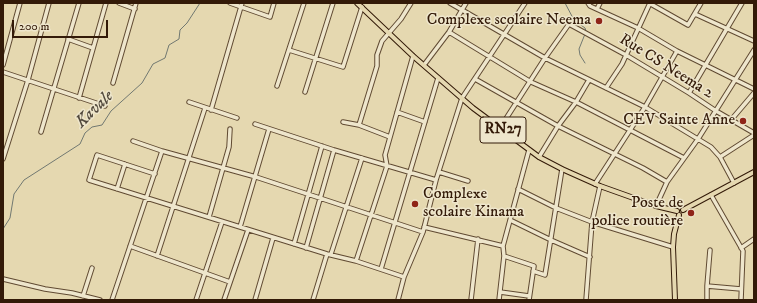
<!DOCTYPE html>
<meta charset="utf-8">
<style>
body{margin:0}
#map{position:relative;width:757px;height:303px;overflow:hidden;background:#e5d8b0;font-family:"IM FELL DW Pica",serif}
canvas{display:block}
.frame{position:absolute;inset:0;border:4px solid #331a08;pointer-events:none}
.scale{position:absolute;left:12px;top:20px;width:96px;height:18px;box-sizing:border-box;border:2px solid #331a08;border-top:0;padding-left:5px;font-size:12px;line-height:14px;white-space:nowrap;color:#331a08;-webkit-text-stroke:3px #eee6cc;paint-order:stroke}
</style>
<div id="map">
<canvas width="757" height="303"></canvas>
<div class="frame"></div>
<div class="scale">200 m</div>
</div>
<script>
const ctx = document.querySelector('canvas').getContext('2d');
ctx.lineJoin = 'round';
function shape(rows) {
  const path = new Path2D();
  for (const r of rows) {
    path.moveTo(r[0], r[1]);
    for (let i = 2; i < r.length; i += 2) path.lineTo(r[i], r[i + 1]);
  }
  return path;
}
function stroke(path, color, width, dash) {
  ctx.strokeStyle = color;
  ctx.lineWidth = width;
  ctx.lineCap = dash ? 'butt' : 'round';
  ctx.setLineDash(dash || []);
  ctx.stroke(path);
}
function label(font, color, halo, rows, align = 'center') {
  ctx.font = font + ' "IM FELL DW Pica",serif';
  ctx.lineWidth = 3;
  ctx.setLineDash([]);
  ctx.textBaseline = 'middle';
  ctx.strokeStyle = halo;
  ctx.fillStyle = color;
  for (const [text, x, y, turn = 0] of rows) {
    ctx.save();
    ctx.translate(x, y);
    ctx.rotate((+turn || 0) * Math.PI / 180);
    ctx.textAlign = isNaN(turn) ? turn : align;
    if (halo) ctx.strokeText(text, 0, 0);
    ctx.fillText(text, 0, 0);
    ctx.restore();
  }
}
stroke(shape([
 [565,3,574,20,585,28,586,31],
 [585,34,579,49,580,55,585,63],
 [3,229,10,218,14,194,24,180,80,144,85,133,92,127,102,125,111,111,142,83,153,64,165,58,169,45,179,39,180,30,187,23,200,3]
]), '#717871', 1);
const minor = shape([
 [119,3,135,9],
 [230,3,270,17,274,3],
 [450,3,545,58,645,107,711,147,720,157,734,183],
 [588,3,590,6,638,28,677,51,754,89],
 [649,3,688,25,701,3],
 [597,9,600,3],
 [695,14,754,41],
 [449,32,531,82,576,102,684,158],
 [68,39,93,48],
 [289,50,343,67,362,7],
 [3,65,20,3],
 [424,65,449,32,466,3],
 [3,72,105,106],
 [475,79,558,126,643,168,667,182],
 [113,83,136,3],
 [277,86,304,3],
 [606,88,622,64,650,3],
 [305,92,333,3],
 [689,93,742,3],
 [79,98,106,3],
 [189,102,237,118],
 [211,110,242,3],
 [397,112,425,122],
 [731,120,754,93],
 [343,122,359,125,390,137],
 [255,124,334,150,436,180],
 [359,125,377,66,377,55,382,41,401,19,411,3],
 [500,128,545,58,569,24,626,55,689,93,716,111,754,133],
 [41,132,79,3],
 [133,141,162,151,256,177,423,232],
 [539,157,558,126,576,102,589,80],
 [720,157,754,135],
 [3,159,28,80,49,3],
 [439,172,468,181],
 [155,174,97,155,89,180,327,254,356,261,404,277],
 [595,184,645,107,677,51],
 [117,189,125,164],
 [518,189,556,208,592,222,673,247],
 [711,195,743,251,741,300],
 [656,206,667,182,698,139,754,50],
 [209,217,229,147,230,129],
 [510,220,551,240,590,257],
 [240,227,269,129],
 [424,227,503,246],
 [294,244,322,146],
 [130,246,230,282],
 [306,248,334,150],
 [741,248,754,239],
 [331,254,362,158],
 [157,256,205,108],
 [504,256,534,266,529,300],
 [356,261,387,166,385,155,413,56],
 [381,269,438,78],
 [533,271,545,275,562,169],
 [3,279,45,289,72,293,100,300],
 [707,286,741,289],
 [500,292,529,296],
 [83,296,92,268],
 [112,300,162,151],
 [196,300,222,222],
 [224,300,248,230],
 [255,300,273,238],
 [313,300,327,254],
 [398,300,404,277,423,232,436,180,462,98,525,3],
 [471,300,478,239],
 [499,300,504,256,503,246,529,150],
 [586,300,592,222,600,186],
 [707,300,707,286,710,250]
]);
const major = shape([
 [357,3,413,56,473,108,539,157,562,169,600,186,656,206,677,211],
 [683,210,754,172],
 [675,300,673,247,674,234,679,215]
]);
stroke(minor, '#604a32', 5.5);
stroke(major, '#331a08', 6);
stroke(minor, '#eee6cc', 3.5);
stroke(major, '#e5d8b0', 4);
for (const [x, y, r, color] of [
 [599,21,4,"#8f2418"],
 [743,121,4,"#8f2418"],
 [415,204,4,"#8f2418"],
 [691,213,4,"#8f2418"]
]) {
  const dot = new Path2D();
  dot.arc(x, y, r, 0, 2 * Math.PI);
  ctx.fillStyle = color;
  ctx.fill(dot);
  stroke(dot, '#eee6cc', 1.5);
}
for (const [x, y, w] of [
 [503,130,46]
]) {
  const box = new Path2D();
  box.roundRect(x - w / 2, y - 13, w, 26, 3);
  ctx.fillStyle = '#eee6cc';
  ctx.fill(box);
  stroke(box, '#331a08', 1);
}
label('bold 15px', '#331a08', null, [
 ["RN27",503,130]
]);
label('16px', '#331a08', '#eee6cc', [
 ["Complexe scolaire Neema",591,21],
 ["CEV Sainte Anne",735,121],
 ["Complexe",423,195,"left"],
 ["scolaire Kinama",423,213,"left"],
 ["Poste de",683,204],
 ["police routière",683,222]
], 'right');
label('16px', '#331a08', '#eee6cc', [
 ["Rue CS Neema 2",666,67,32]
]);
label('italic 17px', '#52493d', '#eee6cc', [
 ["Kavale",95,110,-44]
]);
</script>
